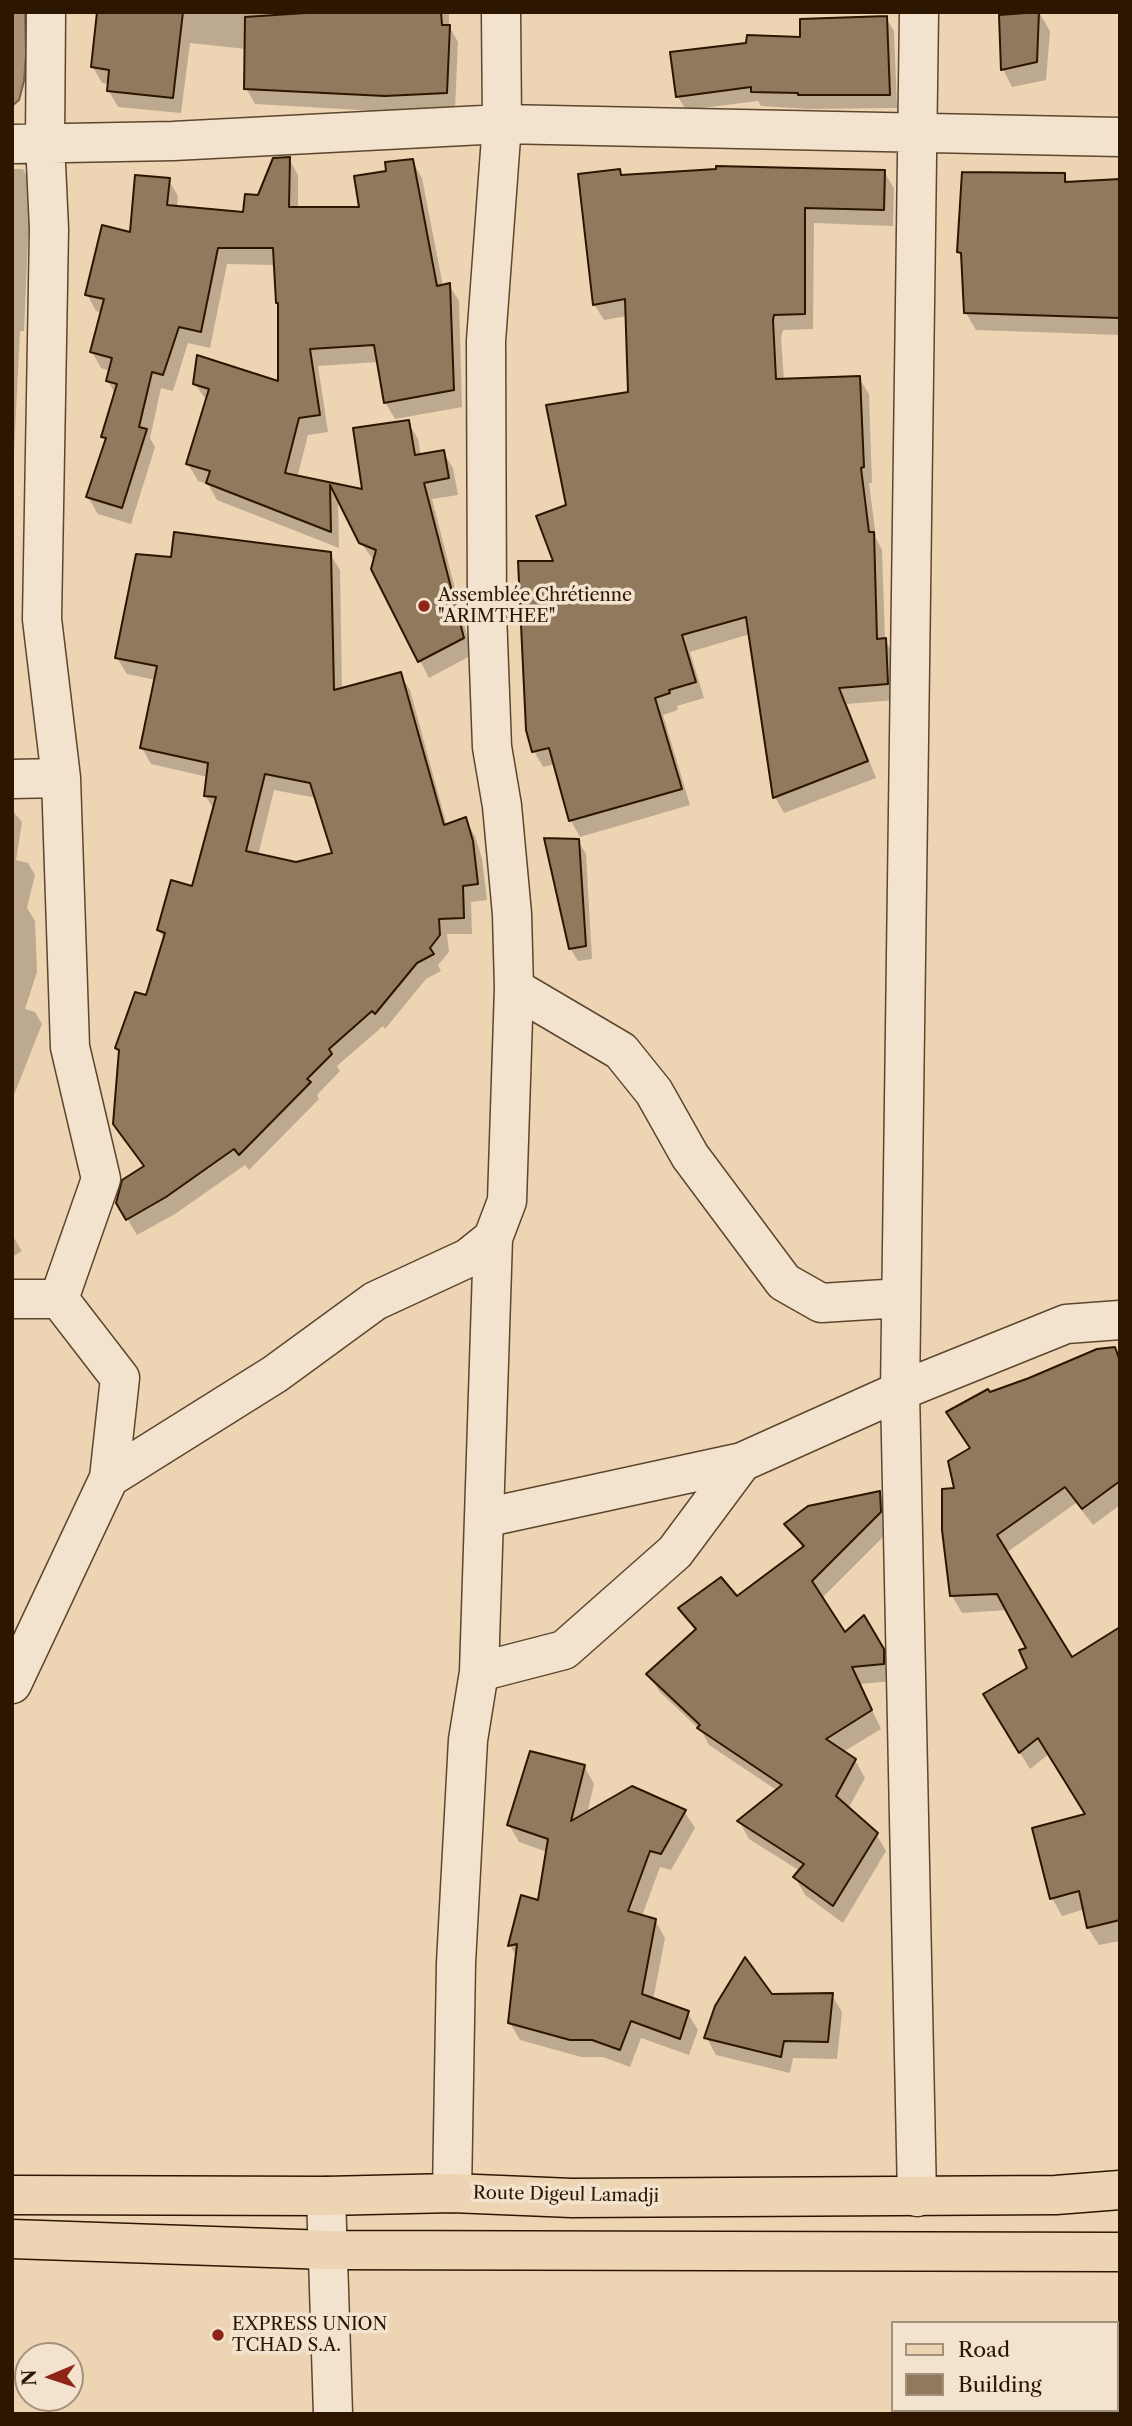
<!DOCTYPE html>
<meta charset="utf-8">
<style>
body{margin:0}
#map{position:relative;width:1132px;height:2426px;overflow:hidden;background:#edd4b3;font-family:"Libre Caslon Text",serif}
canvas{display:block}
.frame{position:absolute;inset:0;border:14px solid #2c1600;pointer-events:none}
.legend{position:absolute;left:891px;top:2321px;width:228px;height:91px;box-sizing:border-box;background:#f3e3ce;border:2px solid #a3917c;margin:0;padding:9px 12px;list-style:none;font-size:21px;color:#2c1600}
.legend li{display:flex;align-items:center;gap:14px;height:35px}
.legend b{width:35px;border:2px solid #a3917c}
.north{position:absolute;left:14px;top:2342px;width:70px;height:70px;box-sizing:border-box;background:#f3e3ce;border:2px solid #a3917c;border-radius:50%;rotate:268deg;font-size:19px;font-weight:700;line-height:28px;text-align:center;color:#2c1600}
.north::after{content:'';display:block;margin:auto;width:24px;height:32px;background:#8f2418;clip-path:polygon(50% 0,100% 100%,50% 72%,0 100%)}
</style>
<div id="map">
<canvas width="1132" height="2426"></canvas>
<div class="frame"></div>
<ul class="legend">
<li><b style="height:9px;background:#edd4b3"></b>Road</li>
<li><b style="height:19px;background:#90795d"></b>Building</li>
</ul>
<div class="north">N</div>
</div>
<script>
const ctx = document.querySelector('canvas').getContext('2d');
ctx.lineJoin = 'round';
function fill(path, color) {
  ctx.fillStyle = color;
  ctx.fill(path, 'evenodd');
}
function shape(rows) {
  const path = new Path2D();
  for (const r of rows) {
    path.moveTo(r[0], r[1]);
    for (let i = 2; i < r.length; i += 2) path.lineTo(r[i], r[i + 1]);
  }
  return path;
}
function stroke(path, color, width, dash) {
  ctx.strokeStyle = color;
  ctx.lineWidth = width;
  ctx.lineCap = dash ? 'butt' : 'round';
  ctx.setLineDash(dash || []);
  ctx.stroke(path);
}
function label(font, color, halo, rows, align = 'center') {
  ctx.font = font + ' "Libre Caslon Text",serif';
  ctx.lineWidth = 7;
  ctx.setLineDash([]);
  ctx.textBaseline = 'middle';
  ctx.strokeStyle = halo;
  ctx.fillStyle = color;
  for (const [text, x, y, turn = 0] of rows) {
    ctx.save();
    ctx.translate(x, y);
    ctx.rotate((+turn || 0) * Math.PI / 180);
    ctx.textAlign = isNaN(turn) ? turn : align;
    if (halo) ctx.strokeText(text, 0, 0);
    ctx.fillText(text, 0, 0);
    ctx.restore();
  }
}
const water = shape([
 [12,12,25,12,26,54,24,81,19,100,12,106,12,12]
]);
fill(water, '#ab9376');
stroke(water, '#786147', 2);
fill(shape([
 [99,12,449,12,449,26,458,42,455,109,395,112,255,104,246,88,246,49,190,43,181,113,118,107,109,91,109,84,102,83,93,67],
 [1040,14,1050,31,1046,80,1012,87,1003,69,1001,16],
 [886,18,894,31,897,108,808,109,761,106,758,101,686,110,678,97],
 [289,159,298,175,298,209,361,209,388,172,412,161,422,178,443,286,449,285,459,301,462,407,395,419,385,402,378,362,318,366,328,432,308,435,297,478,364,491,408,422,418,439,421,456,443,452,453,468,458,495,432,499,472,655,429,678,373,568,375,562,361,543,338,498,339,548,217,500,208,484,198,481,188,464,207,401,195,384,280,384,280,307,275,265,227,264,210,348,188,343,173,391,161,388,150,438,155,447,131,524,98,514,88,497,106,442,103,436,115,394,108,381,110,371,101,368,92,352,102,313,96,311,87,294,168,179,178,196,177,207,245,213],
 [12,169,23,169,33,187,35,238,28,238,24,331,20,331,14,451],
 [619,171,622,177,884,172,894,188,893,226,814,223,813,329,783,330,781,337,784,381,859,378,869,394,872,483,869,483,876,538,882,550,885,640,894,656,896,700,847,704,876,778,784,813,775,797,750,634,690,652,704,698,677,706,678,710,663,715,690,805,580,837,571,821,555,764,543,767,534,751,555,562,568,507,630,394,627,316,604,320,594,304],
 [1064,175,1069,184,1120,181,1120,335,976,330,966,313,963,258,959,252],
 [330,554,340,570,342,690,400,674,410,690,447,826,465,819,475,836,482,859,487,900,471,902,472,934,447,934,449,952,438,965,441,971,426,979,385,1029,383,1026,337,1066,340,1071,317,1095,319,1099,249,1170,245,1165,175,1214,137,1235,118,1203,144,1167,115,1123,120,1054,117,1048,147,997,165,941,159,930,193,888,214,810,205,795,208,777,151,764,142,748,156,680,127,674,117,658,172,559],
 [274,790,317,798,334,854,296,864,258,856],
 [12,810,22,822,16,860,28,863,35,875,27,908,35,921,37,972,25,1009,35,1012,42,1024,12,1100],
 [578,841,586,854,592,959,578,961,570,948],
 [12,1235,22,1251,12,1257],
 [1114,1348,1120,1358,1120,1505,1093,1525,1076,1503,1006,1553,1072,1659,1120,1629,1120,1941,1099,1945,1088,1928,1085,1909,1062,1916,1052,1898,1087,1815,1049,1754,1030,1769,985,1695,1029,1669,1029,1649,1008,1610,962,1613,952,1596,957,1490,990,1394],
 [879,1493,889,1510,890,1530,821,1599,845,1635,863,1617,893,1669,893,1681,860,1684,881,1729,843,1752,855,1760,865,1778,848,1809,876,1834,886,1851,843,1923,805,1895,795,1877,800,1871,749,1839,739,1821,778,1791,709,1745,702,1732,659,1691,649,1674,696,1632,681,1609,736,1598,803,1549,787,1524],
 [584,1766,594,1784,587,1814,684,1811,695,1828,671,1870,660,1867,642,1916,655,1920,665,1938,653,2000,687,2012,698,2030,689,2055,641,2038,630,2067,603,2057,581,2057,520,2040,510,2023,517,1958,510,1945,539,1902,547,1852,519,1842,509,1825],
 [771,1995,832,1995,842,2012,837,2059,793,2058,790,2073,716,2055,706,2037]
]), '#0003');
const building = shape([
 [97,12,183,12,173,98,107,91,109,70,91,67,97,12],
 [320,12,441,12,442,25,450,25,447,93,385,96,244,89,245,17,320,12],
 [1039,12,1037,62,1001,70,999,15,1039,12],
 [887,16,890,95,798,95,798,93,751,92,751,87,676,97,670,52,746,43,747,35,800,37,800,19,887,16],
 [290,157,289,207,359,207,354,176,386,171,385,162,413,159,437,286,450,283,454,390,384,403,374,345,310,349,320,415,299,418,285,473,362,489,353,428,409,420,415,455,444,450,449,478,424,483,464,638,418,662,371,569,376,550,359,543,330,485,331,532,206,483,210,471,186,464,209,389,193,384,197,355,278,381,278,303,276,303,273,248,218,248,201,332,179,327,163,375,152,372,139,427,147,429,122,508,86,497,106,438,101,437,117,384,106,381,112,358,90,352,104,299,85,295,102,225,130,232,135,175,170,178,167,205,243,212,245,194,258,195,273,158,290,157],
 [716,166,885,170,884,210,805,208,805,314,774,315,773,320,776,379,860,376,864,467,861,468,869,532,874,532,877,639,886,638,888,684,839,688,868,761,773,798,746,617,682,635,696,682,669,690,670,693,655,698,682,789,569,821,549,748,532,752,526,730,518,561,553,561,536,516,566,505,546,405,628,392,625,299,593,305,578,174,620,169,621,175,716,169,716,166],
 [962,172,1065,173,1065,182,1120,179,1120,318,964,313,961,253,957,252,962,172],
 [174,532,331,552,334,690,401,672,444,825,466,817,473,841,478,884,463,886,464,918,439,919,440,935,430,948,434,954,417,963,375,1014,372,1011,329,1049,332,1054,307,1079,311,1082,239,1155,234,1149,166,1197,126,1220,116,1203,122,1180,144,1166,113,1124,119,1050,115,1048,135,992,146,995,165,933,157,930,171,880,192,886,216,797,204,796,208,763,140,748,157,666,115,658,136,554,171,557,174,532],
 [265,774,310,783,332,853,296,862,246,851,265,774],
 [544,838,579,839,586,946,569,949,544,838],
 [1115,1347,1120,1361,1120,1481,1082,1509,1065,1487,997,1535,1072,1657,1120,1627,1120,1920,1087,1928,1079,1891,1050,1899,1032,1828,1085,1814,1038,1738,1019,1753,983,1694,1027,1668,1019,1650,1026,1648,997,1594,950,1596,942,1530,942,1489,954,1488,948,1461,970,1448,946,1412,988,1389,990,1392,1029,1378,1097,1349,1115,1347],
 [880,1491,881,1512,812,1581,845,1632,864,1615,884,1649,884,1664,852,1667,872,1710,826,1739,856,1759,836,1796,878,1833,833,1906,793,1877,804,1864,737,1821,782,1785,697,1728,700,1725,646,1674,696,1629,678,1608,721,1577,737,1596,804,1546,784,1524,808,1506,880,1491],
 [530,1751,585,1765,571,1821,632,1786,686,1810,661,1854,650,1851,628,1911,656,1919,642,1994,689,2011,680,2039,631,2021,620,2050,592,2040,570,2040,508,2023,517,1944,508,1946,521,1895,538,1900,548,1839,507,1825,530,1751],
 [745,1957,772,1994,833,1993,828,2042,784,2041,781,2057,704,2038,715,2006,745,1957]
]);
fill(building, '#90795d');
stroke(building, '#2c1600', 2);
const minor = shape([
 [46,12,45,142,49,229,42,619,61,778,70,1047,101,1179,59,1299],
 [12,144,173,141,502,124,1120,137],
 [12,779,61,778],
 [514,988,621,1051,654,1092,690,1156,784,1282,821,1303,901,1298],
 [12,1299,59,1299],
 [109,1478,275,1374,375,1301,468,1258,493,1238,507,1201,514,988,512,914,502,806,492,747,487,613,486,341,502,124,501,12],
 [484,1518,742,1462],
 [479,1672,493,1238],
 [12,1684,109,1478,120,1378,59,1299],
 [452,2193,456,1963,468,1740,479,1672,564,1650,675,1552,742,1462,900,1391,1066,1324,1120,1320],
 [326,2196,333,2414],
 [917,2197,900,1391,919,12]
]);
const major = shape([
 [12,2195,326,2196,452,2193,572,2198,1056,2195,1120,2190],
 [12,2239,328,2250,1120,2252]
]);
stroke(minor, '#5c462d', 41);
stroke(major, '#2c1600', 41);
stroke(minor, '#f3e3ce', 38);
stroke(major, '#edd4b3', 38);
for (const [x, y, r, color] of [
 [424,606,7,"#8f2418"],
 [218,2335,7,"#8f2418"]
]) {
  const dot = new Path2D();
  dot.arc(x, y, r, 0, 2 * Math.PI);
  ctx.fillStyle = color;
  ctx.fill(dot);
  stroke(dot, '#f3e3ce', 2.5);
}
label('18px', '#2c1600', '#f3e3ce', [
 ["Assemblée Chrétienne",438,596],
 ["\"ARIMTHEE\"",438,617],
 ["EXPRESS UNION",232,2325],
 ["TCHAD S.A.",232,2346]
], 'left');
label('18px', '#2c1600', '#f3e3ce', [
 ["Route Digeul Lamadji",566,2195,1]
]);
</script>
